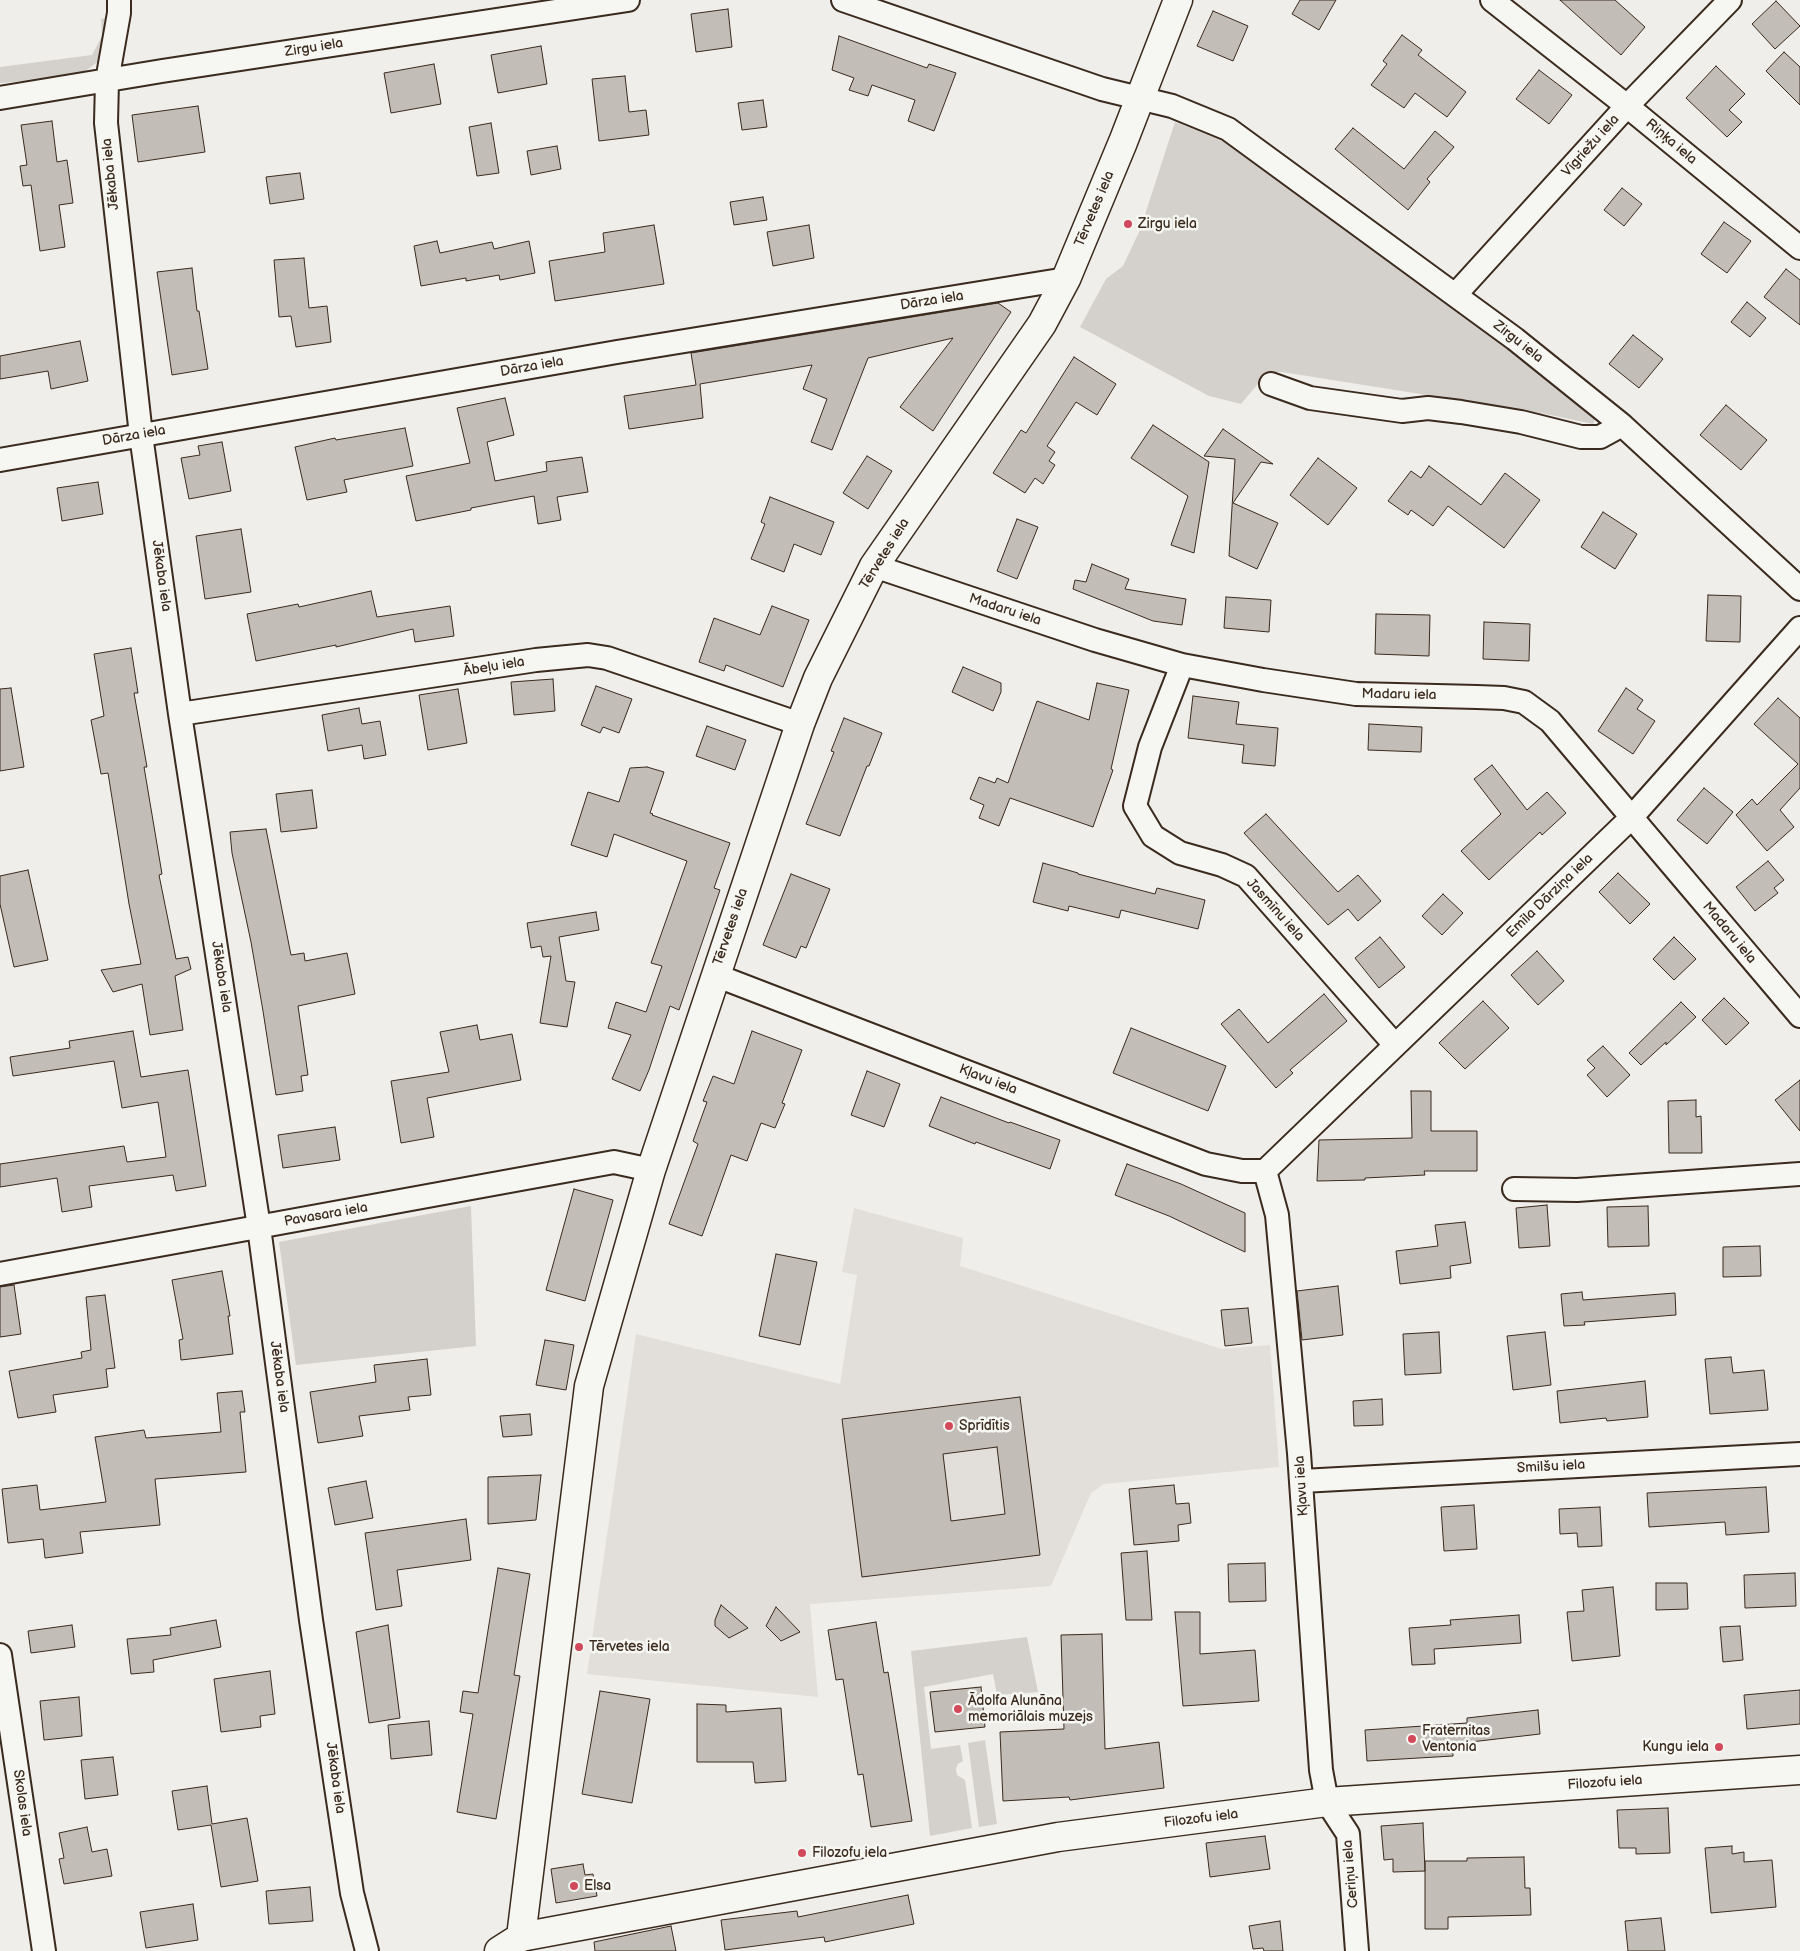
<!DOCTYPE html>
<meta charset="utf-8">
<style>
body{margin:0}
canvas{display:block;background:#efeeea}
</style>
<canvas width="1800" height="1951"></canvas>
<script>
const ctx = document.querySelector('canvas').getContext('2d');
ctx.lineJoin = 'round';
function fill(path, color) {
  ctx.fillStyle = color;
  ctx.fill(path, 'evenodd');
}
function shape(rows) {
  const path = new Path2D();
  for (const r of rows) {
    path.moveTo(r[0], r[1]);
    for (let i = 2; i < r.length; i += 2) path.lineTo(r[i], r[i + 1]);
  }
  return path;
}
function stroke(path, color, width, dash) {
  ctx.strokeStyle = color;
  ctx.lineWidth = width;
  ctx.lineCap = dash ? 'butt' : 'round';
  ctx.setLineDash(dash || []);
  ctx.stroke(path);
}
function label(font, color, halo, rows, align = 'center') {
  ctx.font = font + ' "Balsamiq Sans",sans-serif';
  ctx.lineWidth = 5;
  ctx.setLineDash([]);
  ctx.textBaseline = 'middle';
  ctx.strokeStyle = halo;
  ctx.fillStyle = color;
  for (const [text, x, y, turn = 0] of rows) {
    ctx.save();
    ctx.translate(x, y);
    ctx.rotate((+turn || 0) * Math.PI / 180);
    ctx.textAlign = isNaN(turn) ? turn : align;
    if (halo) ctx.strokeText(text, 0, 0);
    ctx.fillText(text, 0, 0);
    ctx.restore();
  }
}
fill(shape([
 [854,1208,963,1238,960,1266,1222,1349,1270,1345,1279,1467,1104,1484,1091,1493,1051,1586,810,1604,818,1697,587,1674,636,1334,840,1384,857,1275,842,1272]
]), '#e2dfdb');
fill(shape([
 [110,17,106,44,99,61,84,72,50,79,0,83,0,67,92,55,102,36,101,19],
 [1175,122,1235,146,1597,414,1593,424,1546,414,1282,372,1268,372,1241,404,1209,396,1080,327,1106,279,1123,266,1140,230],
 [471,1206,476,1346,296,1365,279,1242],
 [1027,1637,1038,1692,997,1695,993,1674,924,1687,931,1749,960,1745,963,1761,958,1764,956,1769,957,1775,965,1780,972,1828,930,1836,911,1651],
 [985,1740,997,1824,979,1827,968,1743]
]), '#d4d1cc');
const building = shape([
 [1300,0,1336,0,1319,30,1292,14,1300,0],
 [1560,0,1615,0,1645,27,1621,55,1560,0],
 [1776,1,1800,26,1775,49,1752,24,1776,1],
 [728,9,732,47,696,52,691,14,728,9],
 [1213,11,1248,26,1233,61,1197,46,1213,11],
 [1402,35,1422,50,1418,55,1466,92,1447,117,1415,93,1404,108,1371,85,1387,64,1383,61,1402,35],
 [839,36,927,68,929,64,956,73,934,131,908,121,915,100,872,85,868,96,849,90,854,78,832,70,839,36],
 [541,46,547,84,498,93,491,55,541,46],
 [1784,52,1800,67,1800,105,1766,71,1784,52],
 [434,64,441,104,391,113,384,73,434,64],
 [1716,66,1745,94,1729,110,1742,122,1727,137,1686,98,1716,66],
 [1539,70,1572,95,1549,124,1516,99,1539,70],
 [625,76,629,112,646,110,649,135,599,141,592,79,625,76],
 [763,100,767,127,742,130,738,103,763,100],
 [198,106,205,152,138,162,132,115,198,106],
 [52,121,57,162,67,160,73,203,59,205,65,247,40,251,31,185,23,186,20,166,27,165,21,125,52,121],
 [491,123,499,173,477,176,469,127,491,123],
 [1353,128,1404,169,1435,131,1454,147,1427,179,1430,182,1408,210,1335,149,1353,128],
 [557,146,561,169,531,175,527,151,557,146],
 [300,173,304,199,270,204,266,177,300,173],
 [1622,188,1642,204,1624,226,1604,210,1622,188],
 [763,197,767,220,734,225,730,202,763,197],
 [1724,222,1751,241,1727,273,1701,254,1724,222],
 [654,225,664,284,555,301,549,261,605,252,603,233,654,225],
 [809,225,814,258,773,266,767,232,809,225],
 [437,241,440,253,492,242,494,249,529,241,535,273,500,280,499,275,466,281,466,278,421,286,414,246,437,241],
 [304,258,309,308,327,306,331,342,296,347,291,316,279,317,274,260,304,258],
 [192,268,197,311,199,311,208,369,172,375,157,272,192,268],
 [1786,269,1800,280,1800,325,1764,297,1786,269],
 [1747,302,1766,318,1750,337,1731,322,1747,302],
 [998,303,1011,312,933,431,900,407,953,338,868,358,832,450,811,442,827,399,803,389,812,365,700,384,703,418,629,429,624,396,696,385,691,353,998,303],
 [1633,335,1663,359,1639,388,1609,364,1633,335],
 [80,341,88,381,51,389,48,371,0,379,0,356,80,341],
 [1074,357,1116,384,1097,415,1076,402,1047,446,1055,452,1049,461,1055,465,1043,484,1035,478,1025,493,993,473,1021,430,1026,433,1074,357],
 [505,398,514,435,487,442,495,481,547,471,546,462,582,457,588,492,557,497,561,520,538,524,534,496,471,508,471,510,416,521,406,476,470,463,457,408,505,398],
 [1726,405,1767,440,1741,470,1700,435,1726,405],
 [1153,425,1209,462,1194,553,1171,545,1188,496,1131,458,1153,425],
 [405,428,413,466,344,480,347,492,307,500,295,447,335,438,336,440,405,428],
 [1223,429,1273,464,1261,462,1233,503,1278,523,1257,569,1229,556,1235,459,1204,456,1223,429],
 [222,442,231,491,189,499,181,458,200,455,198,446,222,442],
 [867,456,892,471,868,509,843,493,867,456],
 [1318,458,1357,488,1328,525,1290,495,1318,458],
 [1429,466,1481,505,1505,473,1540,500,1504,548,1448,506,1433,526,1411,510,1408,515,1388,501,1411,471,1421,478,1429,466],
 [98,482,103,514,62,521,57,488,98,482],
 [770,497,834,522,821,555,794,544,784,572,751,559,765,524,761,522,770,497],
 [1603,512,1637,534,1615,569,1581,547,1603,512],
 [1017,519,1038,527,1017,579,997,571,1017,519],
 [241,529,251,592,205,599,196,536,241,529],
 [1092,564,1129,579,1125,589,1186,599,1182,625,1153,621,1073,589,1075,580,1086,582,1092,564],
 [371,591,377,617,450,606,454,636,415,642,413,629,336,647,336,645,256,661,247,614,298,604,299,607,371,591],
 [1708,595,1741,596,1740,642,1706,641,1708,595],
 [1226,597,1271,600,1269,632,1224,628,1226,597],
 [772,606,809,620,783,687,726,665,724,671,699,662,714,618,760,635,772,606],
 [1376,614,1430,615,1429,656,1375,654,1376,614],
 [1484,622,1530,624,1529,661,1483,659,1484,622],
 [131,648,138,693,134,693,147,767,144,767,162,874,159,875,176,959,188,957,191,969,175,976,183,1030,150,1035,142,984,113,992,101,970,141,964,129,904,108,773,101,774,91,720,104,716,94,654,131,648],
 [963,667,1001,683,1001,692,993,711,952,692,963,667],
 [553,679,555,711,514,715,511,682,553,679],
 [1097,683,1129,690,1111,769,1113,770,1093,827,1010,798,999,826,979,818,984,805,970,799,979,777,995,783,997,778,1008,783,1037,701,1089,720,1097,683],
 [596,686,632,699,619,733,603,727,600,733,581,725,596,686],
 [11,688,24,767,0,771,0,689,11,688],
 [1626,688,1643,700,1637,709,1655,721,1633,754,1598,731,1626,688],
 [458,689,467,743,428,750,419,695,458,689],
 [1193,696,1239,702,1236,724,1278,728,1275,766,1242,763,1244,745,1188,738,1193,696],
 [1778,698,1800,718,1800,788,1780,810,1794,827,1767,851,1736,815,1752,799,1757,805,1798,764,1754,724,1778,698],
 [359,708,362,724,380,721,386,755,364,759,362,745,328,751,322,715,359,708],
 [844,718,882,733,869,766,867,766,840,836,806,824,834,752,831,751,844,718],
 [1369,724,1422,727,1421,752,1368,750,1369,724],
 [707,726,746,740,735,770,696,756,707,726],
 [1492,765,1527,810,1547,792,1566,813,1542,835,1540,832,1489,880,1461,851,1501,814,1474,779,1492,765],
 [647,767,664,772,650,813,653,814,652,815,730,843,714,888,720,890,679,1010,670,1006,649,1070,640,1091,612,1079,631,1035,608,1028,616,1002,646,1012,662,966,651,963,687,861,614,834,607,857,571,845,588,792,619,802,630,768,647,767],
 [1704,788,1733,812,1707,844,1677,820,1704,788],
 [312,790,317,828,281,832,276,794,312,790],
 [1266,814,1338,892,1358,875,1381,901,1358,921,1348,909,1328,925,1244,833,1266,814],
 [266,829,291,955,304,953,305,961,347,953,355,994,298,1006,308,1075,301,1076,303,1091,276,1095,263,1011,251,942,232,853,230,832,266,829],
 [1768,861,1784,880,1774,888,1778,893,1755,911,1736,887,1768,861],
 [1043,863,1078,873,1078,874,1155,894,1157,888,1205,900,1198,929,1121,910,1119,918,1069,906,1068,911,1033,902,1043,863],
 [28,870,48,960,14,967,0,904,0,876,28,870],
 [1618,873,1650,904,1630,924,1599,892,1618,873],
 [791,874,830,889,806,948,801,946,796,958,763,945,791,874],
 [1443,894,1463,913,1442,935,1422,916,1443,894],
 [596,912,599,930,559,937,566,981,575,982,567,1027,540,1023,551,956,543,957,541,946,531,948,527,923,596,912],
 [1380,937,1405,967,1379,988,1355,958,1380,937],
 [1674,937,1696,959,1674,980,1653,959,1674,937],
 [1537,951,1564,981,1538,1005,1511,975,1537,951],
 [1324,994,1347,1021,1290,1070,1293,1073,1276,1088,1221,1024,1239,1009,1268,1043,1324,994],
 [1724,998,1749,1023,1726,1045,1702,1020,1724,998],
 [1483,1001,1509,1028,1465,1069,1439,1043,1483,1001],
 [1681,1002,1696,1017,1666,1045,1666,1042,1641,1065,1629,1053,1681,1002],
 [477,1025,480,1040,512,1034,521,1080,427,1098,434,1137,401,1143,391,1081,449,1072,440,1032,477,1025],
 [1131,1028,1226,1066,1208,1111,1113,1073,1131,1028],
 [133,1031,141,1077,188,1070,206,1186,176,1191,173,1175,89,1186,92,1207,62,1212,57,1178,0,1187,0,1164,124,1146,127,1162,166,1157,158,1102,122,1108,114,1061,13,1076,10,1057,70,1048,69,1041,133,1031],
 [752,1031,802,1050,782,1103,785,1104,775,1128,761,1123,747,1161,731,1155,702,1236,669,1224,698,1144,693,1141,707,1102,703,1101,713,1076,734,1084,752,1031],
 [1603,1046,1630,1075,1607,1097,1587,1075,1595,1068,1587,1060,1603,1046],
 [867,1071,900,1084,884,1127,851,1115,867,1071],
 [1800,1080,1800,1131,1775,1100,1800,1080],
 [1411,1091,1431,1091,1431,1131,1477,1131,1477,1171,1424,1171,1425,1175,1365,1178,1365,1180,1317,1181,1319,1140,1412,1138,1411,1091],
 [941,1097,1009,1123,1010,1122,1060,1140,1050,1169,976,1142,975,1144,929,1126,941,1097],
 [1696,1100,1696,1117,1701,1116,1702,1153,1669,1153,1668,1101,1696,1100],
 [335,1127,340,1160,283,1168,278,1135,335,1127],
 [1127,1164,1181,1184,1245,1213,1245,1252,1169,1216,1115,1195,1127,1164],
 [574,1189,613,1200,585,1301,546,1290,574,1189],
 [1547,1205,1550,1246,1519,1248,1516,1208,1547,1205],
 [1648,1206,1649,1246,1608,1247,1607,1207,1648,1206],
 [1465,1222,1471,1263,1450,1266,1451,1278,1400,1284,1396,1251,1438,1246,1435,1225,1465,1222],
 [1760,1246,1761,1276,1723,1277,1723,1247,1760,1246],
 [776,1254,817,1262,800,1345,759,1336,776,1254],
 [222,1271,230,1316,228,1316,233,1354,181,1360,179,1340,183,1339,172,1280,222,1271],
 [14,1285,21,1334,0,1337,0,1287,14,1285],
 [1338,1286,1343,1335,1302,1340,1297,1291,1338,1286],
 [1582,1292,1583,1300,1675,1293,1676,1315,1584,1322,1585,1325,1564,1326,1561,1294,1582,1292],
 [105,1295,115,1368,106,1369,108,1387,53,1395,56,1412,18,1418,9,1371,82,1358,81,1352,91,1350,86,1297,105,1295],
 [1248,1308,1252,1343,1225,1346,1221,1310,1248,1308],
 [1439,1332,1441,1373,1405,1375,1403,1334,1439,1332],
 [1545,1332,1551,1385,1513,1390,1507,1336,1545,1332],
 [545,1340,574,1345,566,1390,536,1385,545,1340],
 [1731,1357,1733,1373,1764,1370,1768,1410,1710,1414,1705,1359,1731,1357],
 [427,1359,431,1395,408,1397,410,1410,359,1416,363,1436,318,1443,310,1392,376,1382,374,1365,427,1359],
 [1645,1381,1648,1417,1607,1421,1606,1418,1560,1423,1557,1391,1645,1381],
 [242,1391,245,1412,240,1412,246,1472,155,1479,160,1525,80,1532,83,1553,45,1558,43,1539,8,1543,2,1489,37,1485,40,1510,106,1502,95,1437,144,1430,146,1438,221,1432,217,1393,242,1391],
 [1020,1397,1040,1555,862,1577,842,1419,1020,1397],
 [997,1447,1005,1514,951,1521,943,1454,997,1447],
 [1382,1399,1383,1425,1354,1426,1353,1401,1382,1399],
 [530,1414,532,1435,503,1437,500,1416,530,1414],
 [541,1475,536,1520,488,1524,488,1477,541,1475],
 [366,1481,373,1518,335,1525,328,1488,366,1481],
 [1174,1485,1176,1504,1189,1503,1191,1523,1178,1525,1179,1541,1134,1545,1129,1489,1174,1485],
 [1766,1487,1769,1532,1726,1535,1725,1522,1649,1527,1647,1493,1766,1487],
 [1474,1505,1477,1549,1444,1551,1441,1507,1474,1505],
 [1600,1507,1602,1546,1578,1547,1577,1533,1560,1534,1559,1509,1600,1507],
 [466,1519,471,1560,397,1570,402,1606,376,1610,365,1533,466,1519],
 [1147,1551,1152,1620,1126,1620,1121,1553,1147,1551],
 [1265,1563,1266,1601,1229,1602,1228,1564,1265,1563],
 [498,1568,530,1574,514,1675,520,1676,496,1819,457,1812,473,1714,460,1712,463,1691,478,1693,498,1568],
 [1795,1573,1796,1606,1745,1608,1744,1575,1795,1573],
 [1656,1583,1687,1583,1688,1609,1656,1610,1656,1583],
 [1613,1587,1620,1656,1572,1661,1567,1612,1584,1611,1582,1590,1613,1587],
 [721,1605,748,1628,729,1638,715,1626,715,1620,721,1605],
 [776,1607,800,1632,781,1641,766,1626,776,1607],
 [1175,1612,1200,1612,1200,1654,1255,1650,1259,1701,1183,1706,1175,1612],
 [1519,1615,1521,1643,1434,1649,1435,1664,1412,1665,1409,1628,1451,1625,1450,1620,1519,1615],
 [216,1620,221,1647,153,1660,154,1672,131,1674,127,1639,171,1635,170,1628,216,1620],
 [876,1622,884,1673,888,1672,912,1821,871,1827,863,1774,858,1775,843,1679,836,1680,828,1630,876,1622],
 [72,1625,75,1647,31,1653,28,1631,72,1625],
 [388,1625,400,1718,369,1723,356,1632,388,1625],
 [1740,1626,1743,1660,1723,1662,1720,1627,1740,1626],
 [1102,1634,1105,1749,1159,1742,1164,1788,1070,1800,1069,1797,1003,1801,1000,1732,1064,1729,1061,1635,1102,1634],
 [270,1671,275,1714,260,1716,261,1727,221,1732,214,1679,270,1671],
 [981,1687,985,1727,935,1732,930,1692,981,1687],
 [1800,1690,1800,1724,1747,1729,1744,1695,1800,1690],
 [600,1691,650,1699,632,1803,582,1794,600,1691],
 [79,1697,82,1736,44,1740,40,1701,79,1697],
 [697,1704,726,1705,726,1712,781,1708,786,1781,755,1783,753,1762,697,1762,697,1704],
 [1538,1710,1540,1734,1453,1744,1453,1756,1367,1761,1365,1730,1467,1723,1467,1718,1538,1710],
 [429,1721,432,1755,391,1759,388,1725,429,1721],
 [113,1757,118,1795,85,1799,81,1760,113,1757],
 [207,1786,212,1824,247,1818,258,1881,221,1887,211,1825,178,1830,172,1791,207,1786],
 [1668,1808,1670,1853,1636,1854,1636,1848,1619,1848,1617,1810,1668,1808],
 [1423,1823,1425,1871,1393,1872,1393,1859,1384,1860,1381,1826,1423,1823],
 [87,1827,92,1852,107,1849,112,1876,64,1884,59,1859,64,1858,59,1833,87,1827],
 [1265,1836,1270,1869,1210,1877,1206,1843,1265,1836],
 [1732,1846,1732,1854,1744,1852,1744,1862,1772,1860,1776,1907,1711,1913,1705,1848,1732,1846],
 [1524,1857,1525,1888,1530,1888,1531,1915,1448,1917,1448,1929,1425,1929,1425,1861,1467,1861,1467,1858,1524,1857],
 [583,1864,585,1875,593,1874,597,1896,556,1903,551,1869,583,1864],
 [310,1887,313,1921,269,1924,266,1891,310,1887],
 [908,1895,914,1924,825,1942,824,1937,725,1950,721,1920,797,1911,798,1917,908,1895],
 [193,1904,198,1940,146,1948,140,1912,193,1904],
 [1661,1918,1665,1951,1628,1951,1625,1921,1661,1918],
 [1280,1921,1283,1951,1264,1951,1263,1948,1253,1949,1249,1926,1280,1921],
 [671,1926,676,1951,595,1951,594,1942,671,1926]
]);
fill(building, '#c2bdb7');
stroke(building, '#3b2a1e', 1);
const minor = shape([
 [119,0,119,13,107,81,106,123,141,435,180,714,259,1227,311,1620,352,1893,367,1951],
 [843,0,1102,89,1172,106,1228,129,1515,339,1622,425,1800,589],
 [1492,0,1627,106,1800,248],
 [0,98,162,71,628,0],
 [1456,294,1627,106,1730,0],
 [1271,384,1310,398,1402,411,1428,408,1461,412,1521,422,1581,437,1600,437,1622,425],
 [0,460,617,352,1066,279],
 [874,566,1095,640,1182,665,1263,680,1356,694,1477,697,1504,698,1524,702,1550,721,1800,1016],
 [1182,665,1150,747,1135,806,1153,836,1180,853,1222,865,1246,876,1395,1045],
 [180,714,536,660,588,655,607,658,800,724],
 [715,975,1206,1164,1242,1171,1265,1171,1631,818,1800,628],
 [1265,1171,1277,1215,1299,1453,1321,1770,1327,1802,1348,1834,1357,1951],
 [1514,1189,1577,1190,1800,1174],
 [0,1274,614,1162,651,1170],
 [1302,1481,1800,1454],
 [0,1655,44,1951]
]);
const tertiary = shape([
 [521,1937,1058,1837,1327,1802,1800,1770]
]);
const secondary = shape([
 [499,1951,521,1937,589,1386,651,1170,800,724,818,678,874,566,1042,324,1066,279,1123,142,1178,0]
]);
stroke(minor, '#3b2a1e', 26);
stroke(tertiary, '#3b2a1e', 31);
stroke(secondary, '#3b2a1e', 31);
stroke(minor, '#f6f6f2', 22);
stroke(tertiary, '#f6f6f2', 28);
stroke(secondary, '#f6f6f2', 28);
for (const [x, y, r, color] of [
 [1128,224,5,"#d1495b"],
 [949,1426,5,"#d1495b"],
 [579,1647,5,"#d1495b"],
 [958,1709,5,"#d1495b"],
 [1412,1739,5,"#d1495b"],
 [1719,1747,5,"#d1495b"],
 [802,1853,5,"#d1495b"],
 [574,1886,5,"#d1495b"]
]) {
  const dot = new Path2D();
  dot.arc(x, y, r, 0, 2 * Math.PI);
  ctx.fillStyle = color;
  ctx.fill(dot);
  stroke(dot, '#f6f6f2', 2);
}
label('14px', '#3b2a1e', '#f6f6f2', [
 ["Zirgu iela",314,48,-9],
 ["Riņķa iela",1671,142,40],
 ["Vīgriežu iela",1591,146,-48],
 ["Jēkaba iela",111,174,-96],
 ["Tērvetes iela",1095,209,-67],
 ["Dārza iela",932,301,-9],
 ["Zirgu iela",1518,342,38],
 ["Dārza iela",532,367,-10],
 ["Dārza iela",134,436,-10],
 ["Tērvetes iela",885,554,-58],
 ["Jēkaba iela",161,576,82],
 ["Madaru iela",1005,610,18],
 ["Ābeļu iela",494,667,-9],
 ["Madaru iela",1399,695,1],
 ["Emīla Dārziņa iela",1550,896,-44],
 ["Jasmīnu iela",1275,910,48],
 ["Tērvetes iela",731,927,-71],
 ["Madaru iela",1729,933,50],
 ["Jēkaba iela",221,977,81],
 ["Kļavu iela",988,1080,21],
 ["Pavasara iela",326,1215,-10],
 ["Jēkaba iela",279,1377,82],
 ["Smilšu iela",1551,1467,-3],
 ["Kļavu iela",1302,1486,-94],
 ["Jēkaba iela",335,1778,82],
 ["Filozofu iela",1605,1783,-4],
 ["Skolas iela",22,1803,82],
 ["Filozofu iela",1201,1819,-7],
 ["Ceriņu iela",1351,1874,-95]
]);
label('14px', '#3b2a1e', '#f6f6f2', [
 ["Zirgu iela",1138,224],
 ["Sprīdītis",959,1426],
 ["Tērvetes iela",589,1647],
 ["Ādolfa Alunāna",968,1701],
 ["memoriālais muzejs",968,1717],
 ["Fraternitas",1422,1731],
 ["Ventonia",1422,1747],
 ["Kungu iela",1709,1747,"right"],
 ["Filozofu iela",812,1853],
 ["Elsa",584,1886]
], 'left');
</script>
